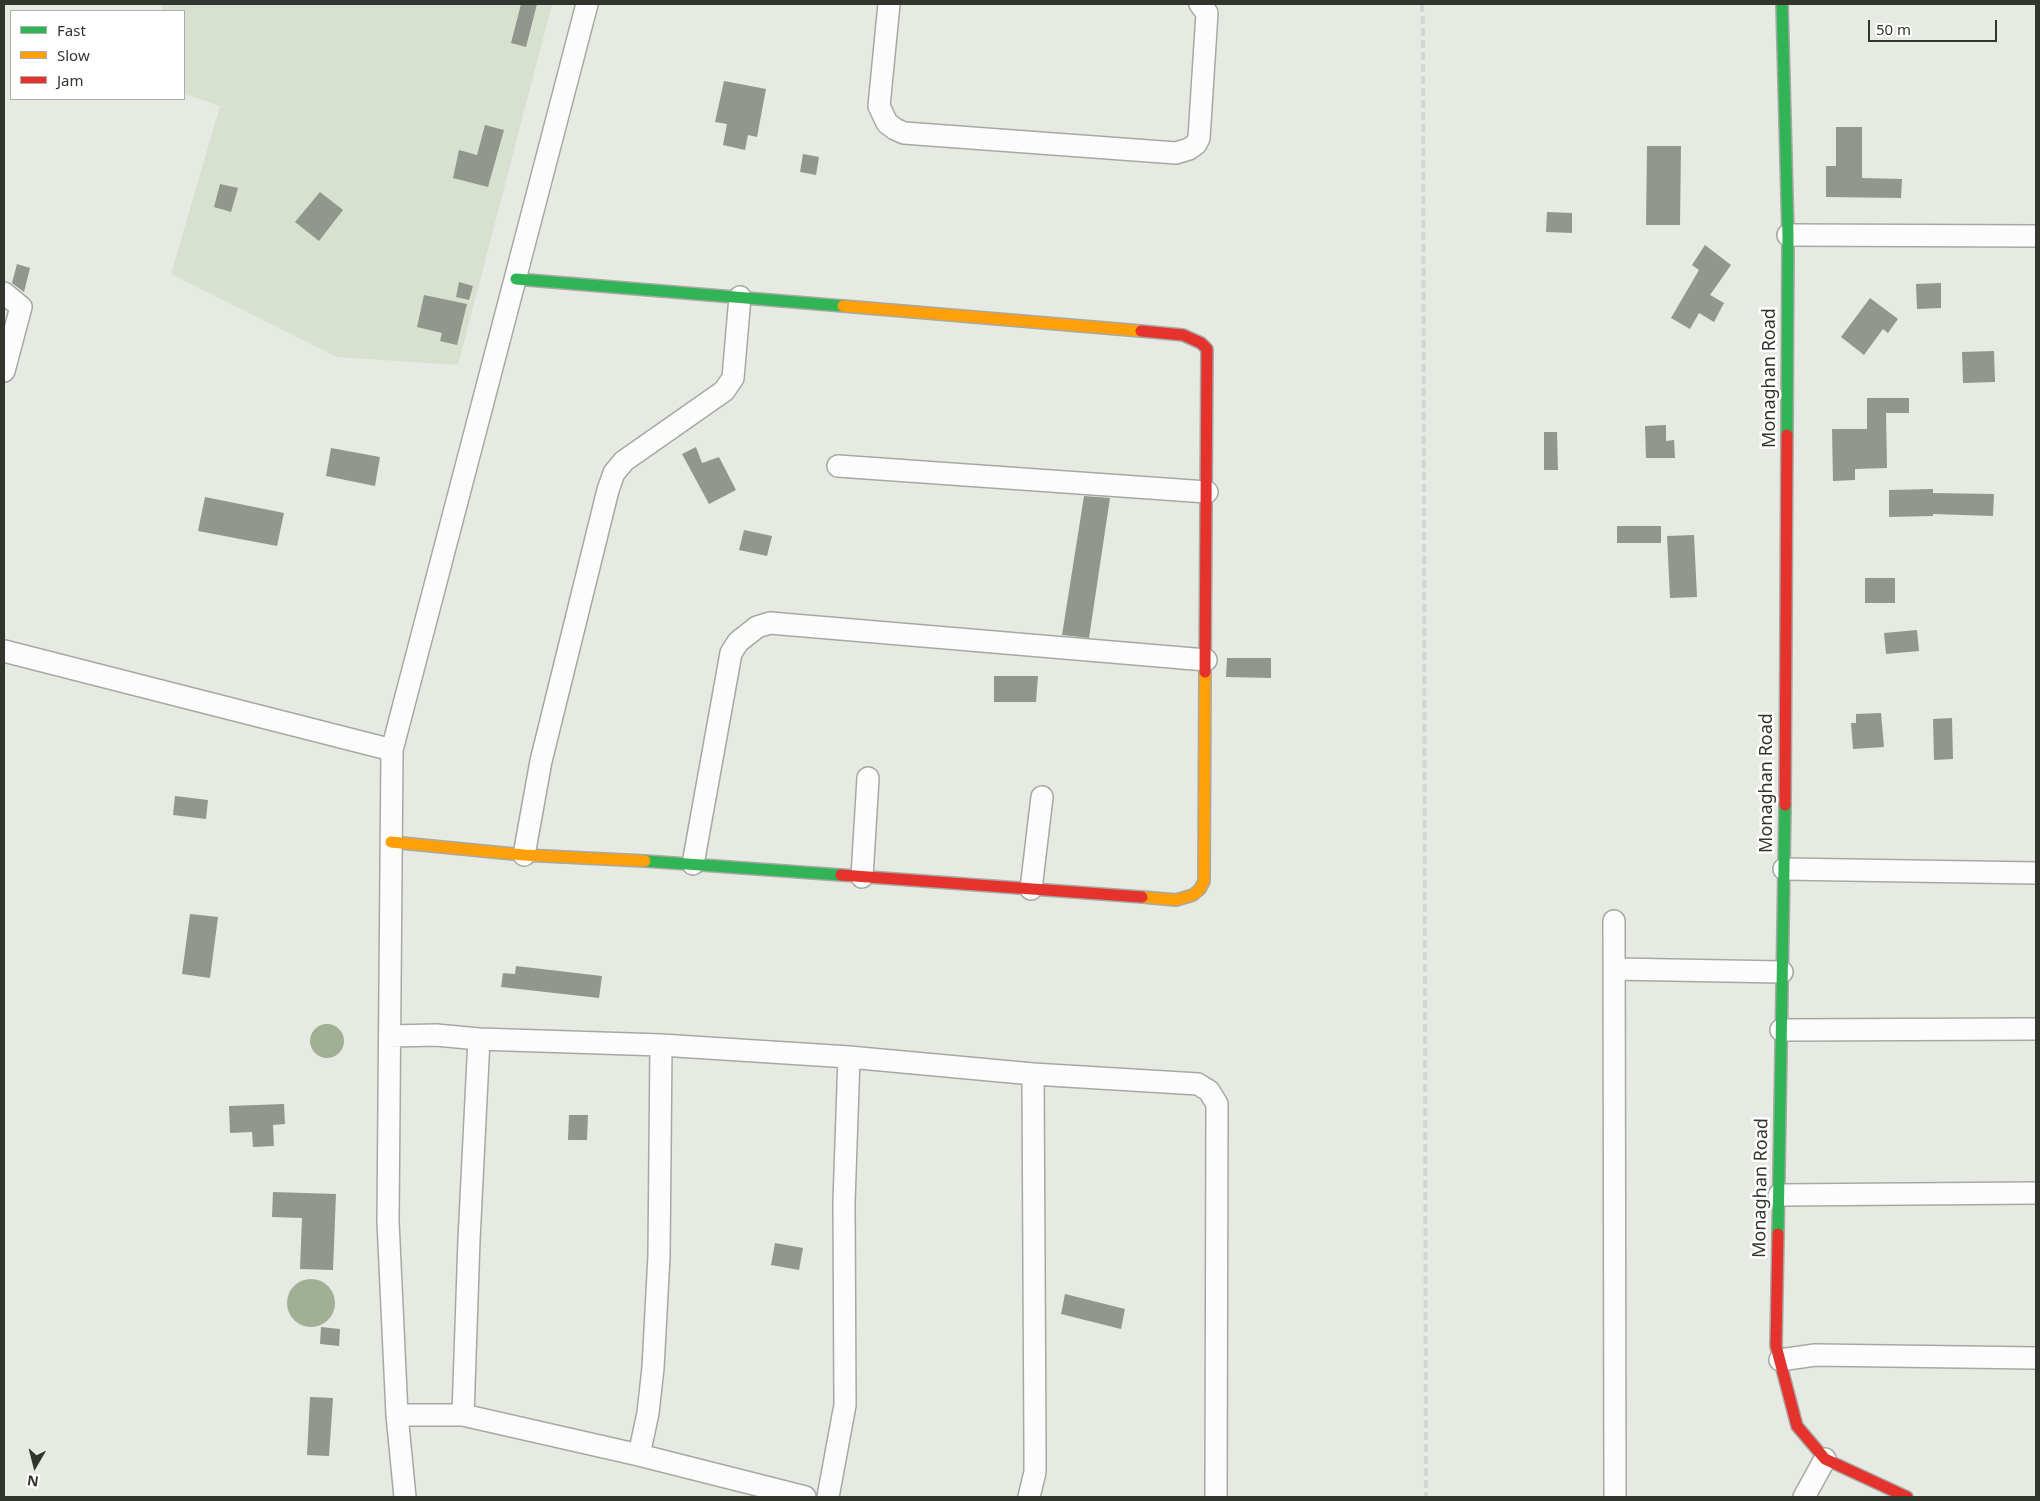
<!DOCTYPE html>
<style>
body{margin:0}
#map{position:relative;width:2040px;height:1501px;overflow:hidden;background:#e6eae2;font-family:"Noto Sans",sans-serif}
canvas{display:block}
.frame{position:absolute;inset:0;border:5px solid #31352e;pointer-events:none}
.legend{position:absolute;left:10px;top:10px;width:175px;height:90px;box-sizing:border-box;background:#fff;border:1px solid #adaeab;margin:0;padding:6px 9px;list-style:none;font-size:15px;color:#31352e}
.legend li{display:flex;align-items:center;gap:10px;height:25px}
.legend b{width:25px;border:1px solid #adaeab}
.north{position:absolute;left:10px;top:1441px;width:50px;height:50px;-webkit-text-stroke:4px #fff;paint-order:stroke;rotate:188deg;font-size:14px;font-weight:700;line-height:20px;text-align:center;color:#31352e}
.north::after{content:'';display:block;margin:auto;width:18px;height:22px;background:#31352e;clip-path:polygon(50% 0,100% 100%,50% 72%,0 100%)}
.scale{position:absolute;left:1868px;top:20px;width:129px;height:22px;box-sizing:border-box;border:2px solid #31352e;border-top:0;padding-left:6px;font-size:15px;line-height:18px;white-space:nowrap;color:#31352e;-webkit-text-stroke:4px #fff;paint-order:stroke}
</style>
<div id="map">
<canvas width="2040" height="1501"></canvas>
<div class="frame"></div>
<ul class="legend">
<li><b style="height:6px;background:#30b455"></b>Fast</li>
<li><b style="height:6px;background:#ff9f0a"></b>Slow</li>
<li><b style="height:6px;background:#e5322d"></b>Jam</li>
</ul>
<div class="north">N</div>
<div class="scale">50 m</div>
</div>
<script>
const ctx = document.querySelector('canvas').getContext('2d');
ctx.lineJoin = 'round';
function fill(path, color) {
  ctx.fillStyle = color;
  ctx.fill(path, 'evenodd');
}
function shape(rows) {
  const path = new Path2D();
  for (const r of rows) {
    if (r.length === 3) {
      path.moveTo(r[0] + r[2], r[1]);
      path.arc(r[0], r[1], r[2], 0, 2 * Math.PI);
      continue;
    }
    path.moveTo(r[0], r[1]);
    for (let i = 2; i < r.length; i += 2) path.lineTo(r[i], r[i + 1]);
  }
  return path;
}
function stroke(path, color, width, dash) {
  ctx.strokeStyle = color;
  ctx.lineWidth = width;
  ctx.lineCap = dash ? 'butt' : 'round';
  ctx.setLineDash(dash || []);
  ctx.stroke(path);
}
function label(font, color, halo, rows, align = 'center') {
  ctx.font = font + ' "Noto Sans",sans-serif';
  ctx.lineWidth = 5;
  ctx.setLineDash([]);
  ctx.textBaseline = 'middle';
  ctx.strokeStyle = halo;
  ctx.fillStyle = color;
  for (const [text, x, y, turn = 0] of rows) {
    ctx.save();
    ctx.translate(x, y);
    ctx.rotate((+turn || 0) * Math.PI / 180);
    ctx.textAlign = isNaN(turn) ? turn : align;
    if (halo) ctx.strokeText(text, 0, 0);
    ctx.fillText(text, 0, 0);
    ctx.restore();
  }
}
fill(shape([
 [163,4,552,4,458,365,337,357,171,274,220,106,184,94,184,11,161,11]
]), '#d8e0d0');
fill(shape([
 [327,1041,17],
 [311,1303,24]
]), '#a1af95');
fill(shape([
 [521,4,537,4,526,47,511,43],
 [724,81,766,89,757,137,748,135,745,150,723,145,727,124,715,122],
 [485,125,504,130,488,187,453,178,459,150,477,155],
 [1836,127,1862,127,1862,178,1902,179,1901,198,1826,197,1826,166,1836,166],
 [1647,146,1681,146,1680,225,1646,225],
 [803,154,819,157,816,175,800,172],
 [220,184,238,188,231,212,214,207],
 [320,192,343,210,319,241,295,222],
 [1547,212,1572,213,1572,233,1546,232],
 [1705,245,1731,265,1710,295,1724,303,1714,322,1699,313,1690,329,1671,318,1699,270,1692,265],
 [17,264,30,268,24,292,12,283],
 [459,282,473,286,469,300,456,297],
 [1941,283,1941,308,1917,309,1916,284],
 [424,295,467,304,457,345,440,341,442,333,417,327],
 [1870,298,1898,319,1888,333,1883,329,1864,355,1841,337],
 [1994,351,1995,382,1963,383,1962,352],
 [1867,398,1909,398,1909,413,1886,413,1887,468,1855,469,1855,480,1833,481,1832,429,1867,429],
 [1666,425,1666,441,1674,440,1675,458,1646,458,1645,426],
 [1544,432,1557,432,1558,470,1544,470],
 [696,447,702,463,719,457,736,490,709,504,682,454],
 [331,448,380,457,375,486,326,476],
 [1933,489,1933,493,1994,494,1993,516,1933,514,1933,516,1889,517,1889,490],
 [1084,496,1110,498,1089,638,1062,635],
 [205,497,284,513,277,546,198,531],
 [1617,526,1661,526,1661,543,1617,543],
 [744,530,772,536,767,556,739,550],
 [1694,535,1697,597,1670,598,1667,536],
 [1865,578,1895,578,1895,603,1865,603],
 [1917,630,1919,651,1886,654,1884,633],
 [1227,658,1271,658,1271,678,1226,677],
 [994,676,1038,676,1036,702,994,702],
 [1881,713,1884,747,1853,749,1851,723,1856,723,1856,714],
 [1952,718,1953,759,1934,760,1933,719],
 [175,796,208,800,206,819,173,815],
 [190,914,218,917,210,978,182,974],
 [516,966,602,976,599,998,501,987,503,973,515,974],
 [284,1104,285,1124,273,1125,274,1146,253,1147,252,1132,230,1133,229,1106],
 [569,1115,588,1115,587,1140,568,1140],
 [273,1192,336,1194,333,1270,300,1269,302,1218,272,1217],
 [775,1243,803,1248,799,1270,771,1265],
 [1065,1294,1125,1309,1121,1329,1061,1314],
 [321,1327,340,1329,339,1346,320,1344],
 [310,1397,333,1398,329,1456,307,1455]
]), '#92978d');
const street = shape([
 [889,4,879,106,887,123,895,129,904,133,1176,153,1189,149,1196,144,1199,138,1207,13,1200,4],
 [1788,235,2036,236],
 [4,293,21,307,4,371],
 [838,466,1207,492],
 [4,651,392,750],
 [524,855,541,761,608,490,614,473,624,461,724,391,733,378,740,297],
 [693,864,731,653,738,642,757,627,770,623,1206,660],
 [1784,869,2036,873],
 [862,877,868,778],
 [1031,889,1042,797],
 [1614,921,1615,1497],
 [1615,969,1782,972],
 [1781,1030,2036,1029],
 [390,1036,436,1035,479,1039,661,1045,849,1057,1033,1074,1198,1084,1209,1091,1217,1104,1216,1497],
 [1779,1195,2036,1193],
 [1780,1360,1815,1355,2036,1358],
 [397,1415,463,1415,639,1455,805,1497],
 [463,1415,469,1240,479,1039],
 [639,1455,648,1413,653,1368,659,1256,661,1045],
 [405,1497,397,1415,388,1221,392,750,587,4],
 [828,1497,845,1405,844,1202,849,1057],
 [1029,1497,1035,1472,1035,1452,1033,1074],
 [1804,1497,1825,1459]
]);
const fast = shape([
 [1782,4,1788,235,1787,435],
 [516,279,843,306],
 [645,861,841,875],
 [1778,1234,1785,805]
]);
const slow = shape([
 [843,306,1141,331],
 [391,842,524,855,645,861],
 [1142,897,1176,900,1193,895,1200,889,1204,881,1205,672]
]);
const jam = shape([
 [1141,331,1183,335,1201,343,1207,349,1205,672],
 [1785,805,1787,435],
 [841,875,1142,897],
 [1778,1234,1776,1346,1797,1426,1825,1459,1907,1497]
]);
stroke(street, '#a6a9a3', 24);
stroke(fast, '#a6a9a3', 14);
stroke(slow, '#a6a9a3', 14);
stroke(jam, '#a6a9a3', 14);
stroke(street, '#fbfcfb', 21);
stroke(fast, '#30b455', 11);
stroke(slow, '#ff9f0a', 11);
stroke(jam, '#e5322d', 11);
stroke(shape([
 [1422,4,1423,23,1426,1497]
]), '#d4d6d3', 4, [8, 4]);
label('18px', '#31352e', '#fff', [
 ["Monaghan Road",1770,378,-90],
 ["Monaghan Road",1767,783,-90],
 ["Monaghan Road",1761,1188,-89]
]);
</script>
